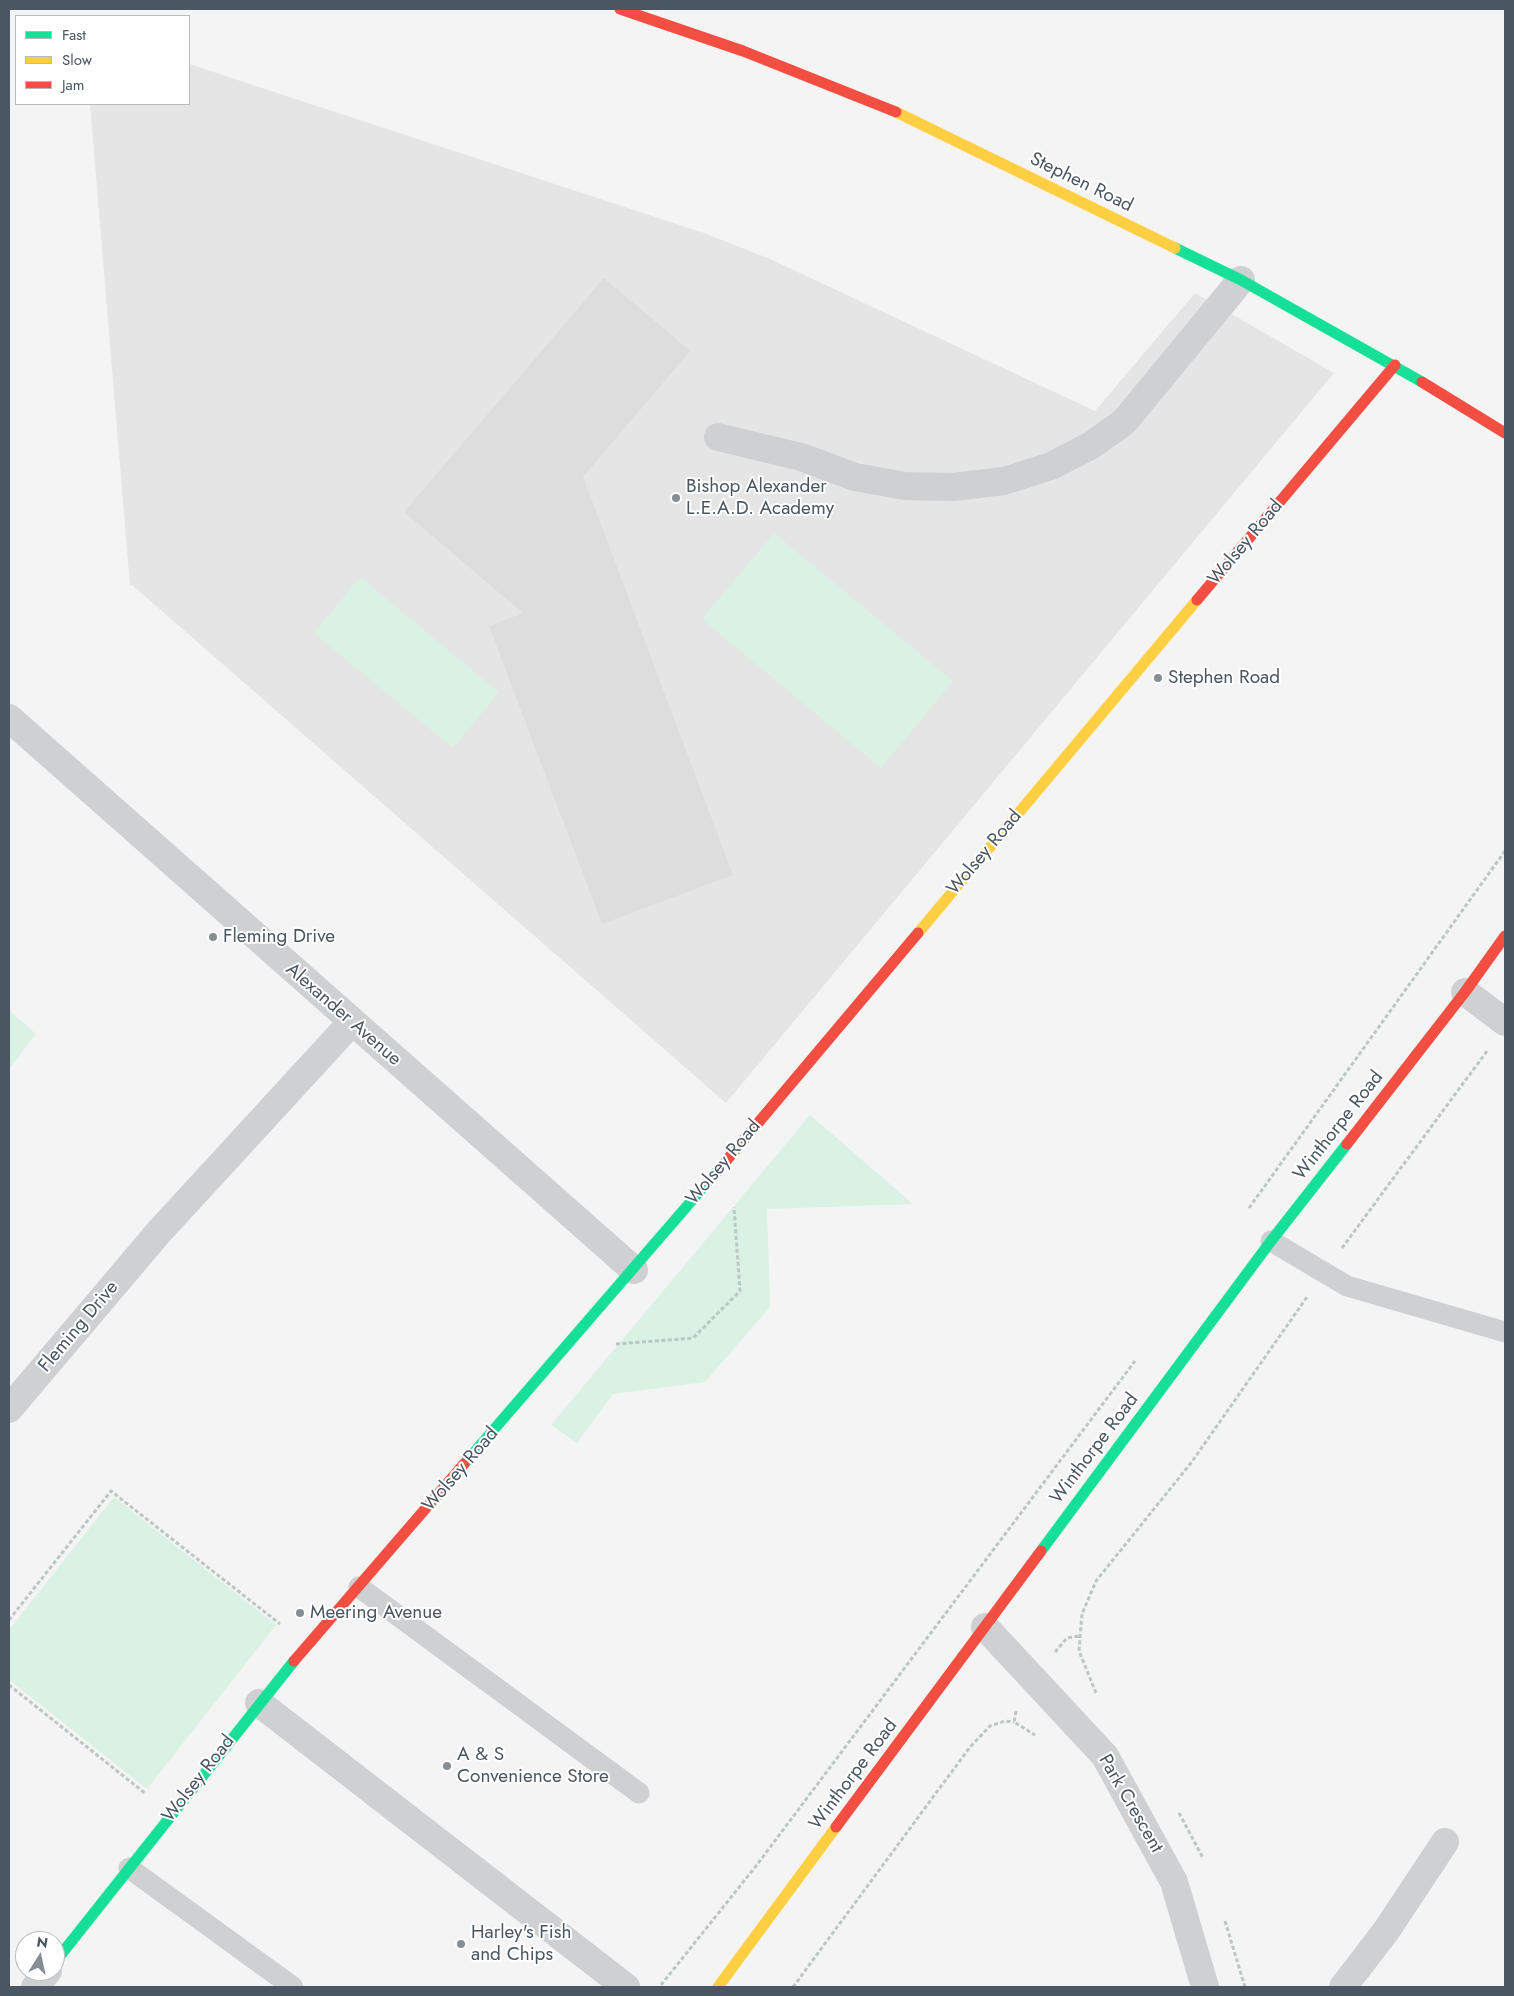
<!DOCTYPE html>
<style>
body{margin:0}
#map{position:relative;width:1514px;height:1996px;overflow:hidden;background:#f4f4f4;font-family:Jost,sans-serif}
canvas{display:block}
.frame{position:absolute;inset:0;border:10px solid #4a5661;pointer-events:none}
.legend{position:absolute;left:15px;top:15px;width:175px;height:90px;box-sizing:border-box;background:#fff;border:1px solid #b7bbc0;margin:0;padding:6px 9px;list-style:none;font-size:15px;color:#4a5661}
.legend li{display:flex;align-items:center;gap:10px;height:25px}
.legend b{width:25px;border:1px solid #b7bbc0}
.north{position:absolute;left:15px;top:1931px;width:50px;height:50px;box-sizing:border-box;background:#fff;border:1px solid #b7bbc0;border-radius:50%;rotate:10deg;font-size:14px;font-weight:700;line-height:20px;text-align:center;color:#4a5661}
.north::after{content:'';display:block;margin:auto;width:18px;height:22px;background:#868d94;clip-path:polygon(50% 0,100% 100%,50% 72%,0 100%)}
</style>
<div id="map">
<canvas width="1514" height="1996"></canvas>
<div class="frame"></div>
<ul class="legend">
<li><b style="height:6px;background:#16e098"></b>Fast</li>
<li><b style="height:6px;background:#ffcf43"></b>Slow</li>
<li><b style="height:6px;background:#f24e42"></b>Jam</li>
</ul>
<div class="north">N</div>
</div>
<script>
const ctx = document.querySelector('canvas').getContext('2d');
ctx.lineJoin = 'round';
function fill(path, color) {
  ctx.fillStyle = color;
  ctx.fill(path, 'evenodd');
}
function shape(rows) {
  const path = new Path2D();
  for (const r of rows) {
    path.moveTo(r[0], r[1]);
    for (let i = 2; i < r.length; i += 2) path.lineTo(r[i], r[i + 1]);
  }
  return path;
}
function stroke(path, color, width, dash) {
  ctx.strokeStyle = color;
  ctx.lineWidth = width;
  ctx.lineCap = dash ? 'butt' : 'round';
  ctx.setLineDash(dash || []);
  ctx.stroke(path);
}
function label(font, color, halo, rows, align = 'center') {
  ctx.font = font + ' Jost,sans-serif';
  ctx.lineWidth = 4;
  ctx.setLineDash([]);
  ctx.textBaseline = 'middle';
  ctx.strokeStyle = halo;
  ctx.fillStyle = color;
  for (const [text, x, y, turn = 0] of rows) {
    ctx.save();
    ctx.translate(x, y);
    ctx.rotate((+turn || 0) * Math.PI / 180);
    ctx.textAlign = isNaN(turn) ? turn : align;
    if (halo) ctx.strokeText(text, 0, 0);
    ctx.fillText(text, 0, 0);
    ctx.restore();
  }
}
fill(shape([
 [189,64,704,233,770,259,1095,411,1195,293,1334,373,726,1103,132,585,130,586,90,104,189,104]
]), '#e6e5e6');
fill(shape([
 [774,533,953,681,881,768,702,619],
 [360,577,499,692,453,748,314,633],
 [9,1010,36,1034,9,1069],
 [810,1115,913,1204,767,1209,770,1307,705,1382,613,1394,577,1443,551,1425],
 [114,1497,276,1625,147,1789,9,1680,9,1630]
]), '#d9f2e3');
fill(shape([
 [604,278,690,351,583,477,733,875,602,924,489,626,523,613,404,512]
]), '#ddddde');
stroke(shape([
 [1249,1208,1505,851],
 [1342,1248,1487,1051],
 [616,1344,693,1338,740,1291,734,1207],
 [9,1620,111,1491,280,1624],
 [1055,1652,1067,1638,1080,1636],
 [9,1685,146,1794],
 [1096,1693,1079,1651,1082,1614,1096,1581,1191,1463,1307,1297],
 [1016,1711,1014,1722,1035,1735],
 [1179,1813,1203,1858],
 [1225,1921,1245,1987],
 [661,1985,756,1866,1135,1361],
 [793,1987,970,1747,990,1726,1005,1721,1014,1722]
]), '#bcc7c4', 3, [4, 2.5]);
stroke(shape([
 [1271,1241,1347,1286,1505,1332],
 [359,1587,639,1793],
 [129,1868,293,1987]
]), '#ced0d2', 21);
stroke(shape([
 [718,437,801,457,855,477,905,486,953,487,1004,481,1051,466,1090,446,1124,422,1241,280],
 [9,718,634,1270],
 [1465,992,1505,1022],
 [9,1409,158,1233,351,1023],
 [985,1627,1105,1756,1174,1882,1205,1987],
 [259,1703,626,1987],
 [35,1987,48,1971],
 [1343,1987,1386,1931,1445,1842]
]), '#ced0d2', 28);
stroke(shape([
 [1175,248,1241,280,1422,382],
 [464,1464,726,1161],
 [1041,1551,1271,1241,1347,1144],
 [55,1962,294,1661]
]), '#16e098', 11);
stroke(shape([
 [896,112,1175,248],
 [918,933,1197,600],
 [718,1987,836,1827]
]), '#ffcf43', 11);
stroke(shape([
 [620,9,743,51,896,112],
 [1422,382,1505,433],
 [1197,600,1395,365],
 [1347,1144,1465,992,1505,936],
 [726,1161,918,933],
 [294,1661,464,1464],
 [836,1827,1041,1551]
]), '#f24e42', 11);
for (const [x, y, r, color] of [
 [676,498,5,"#868d94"],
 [1158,678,5,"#868d94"],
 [213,937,5,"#868d94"],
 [300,1613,5,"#868d94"],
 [447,1766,5,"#868d94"],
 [461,1944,5,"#868d94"]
]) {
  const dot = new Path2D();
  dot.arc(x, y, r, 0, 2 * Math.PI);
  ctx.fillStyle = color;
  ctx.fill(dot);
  stroke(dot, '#fff', 2);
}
label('19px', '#4a5661', '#fff', [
 ["Stephen Road",1081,183,26],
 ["Wolsey Road",1246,543,-50],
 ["Wolsey Road",985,853,-50],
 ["Alexander Avenue",343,1015,41],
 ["Winthorpe Road",1339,1126,-52],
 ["Wolsey Road",724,1163,-50],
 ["Fleming Drive",79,1327,-50],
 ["Winthorpe Road",1095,1449,-53],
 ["Wolsey Road",461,1470,-49],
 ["Winthorpe Road",854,1775,-53],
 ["Wolsey Road",199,1779,-52],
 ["Park Crescent",1130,1804,60]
]);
label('19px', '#4a5661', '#fff', [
 ["Bishop Alexander",686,487],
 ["L.E.A.D. Academy",686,509],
 ["Stephen Road",1168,678],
 ["Fleming Drive",223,937],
 ["Meering Avenue",310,1613],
 ["A & S",457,1755],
 ["Convenience Store",457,1777],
 ["Harley's Fish",471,1933],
 ["and Chips",471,1955]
], 'left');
</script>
